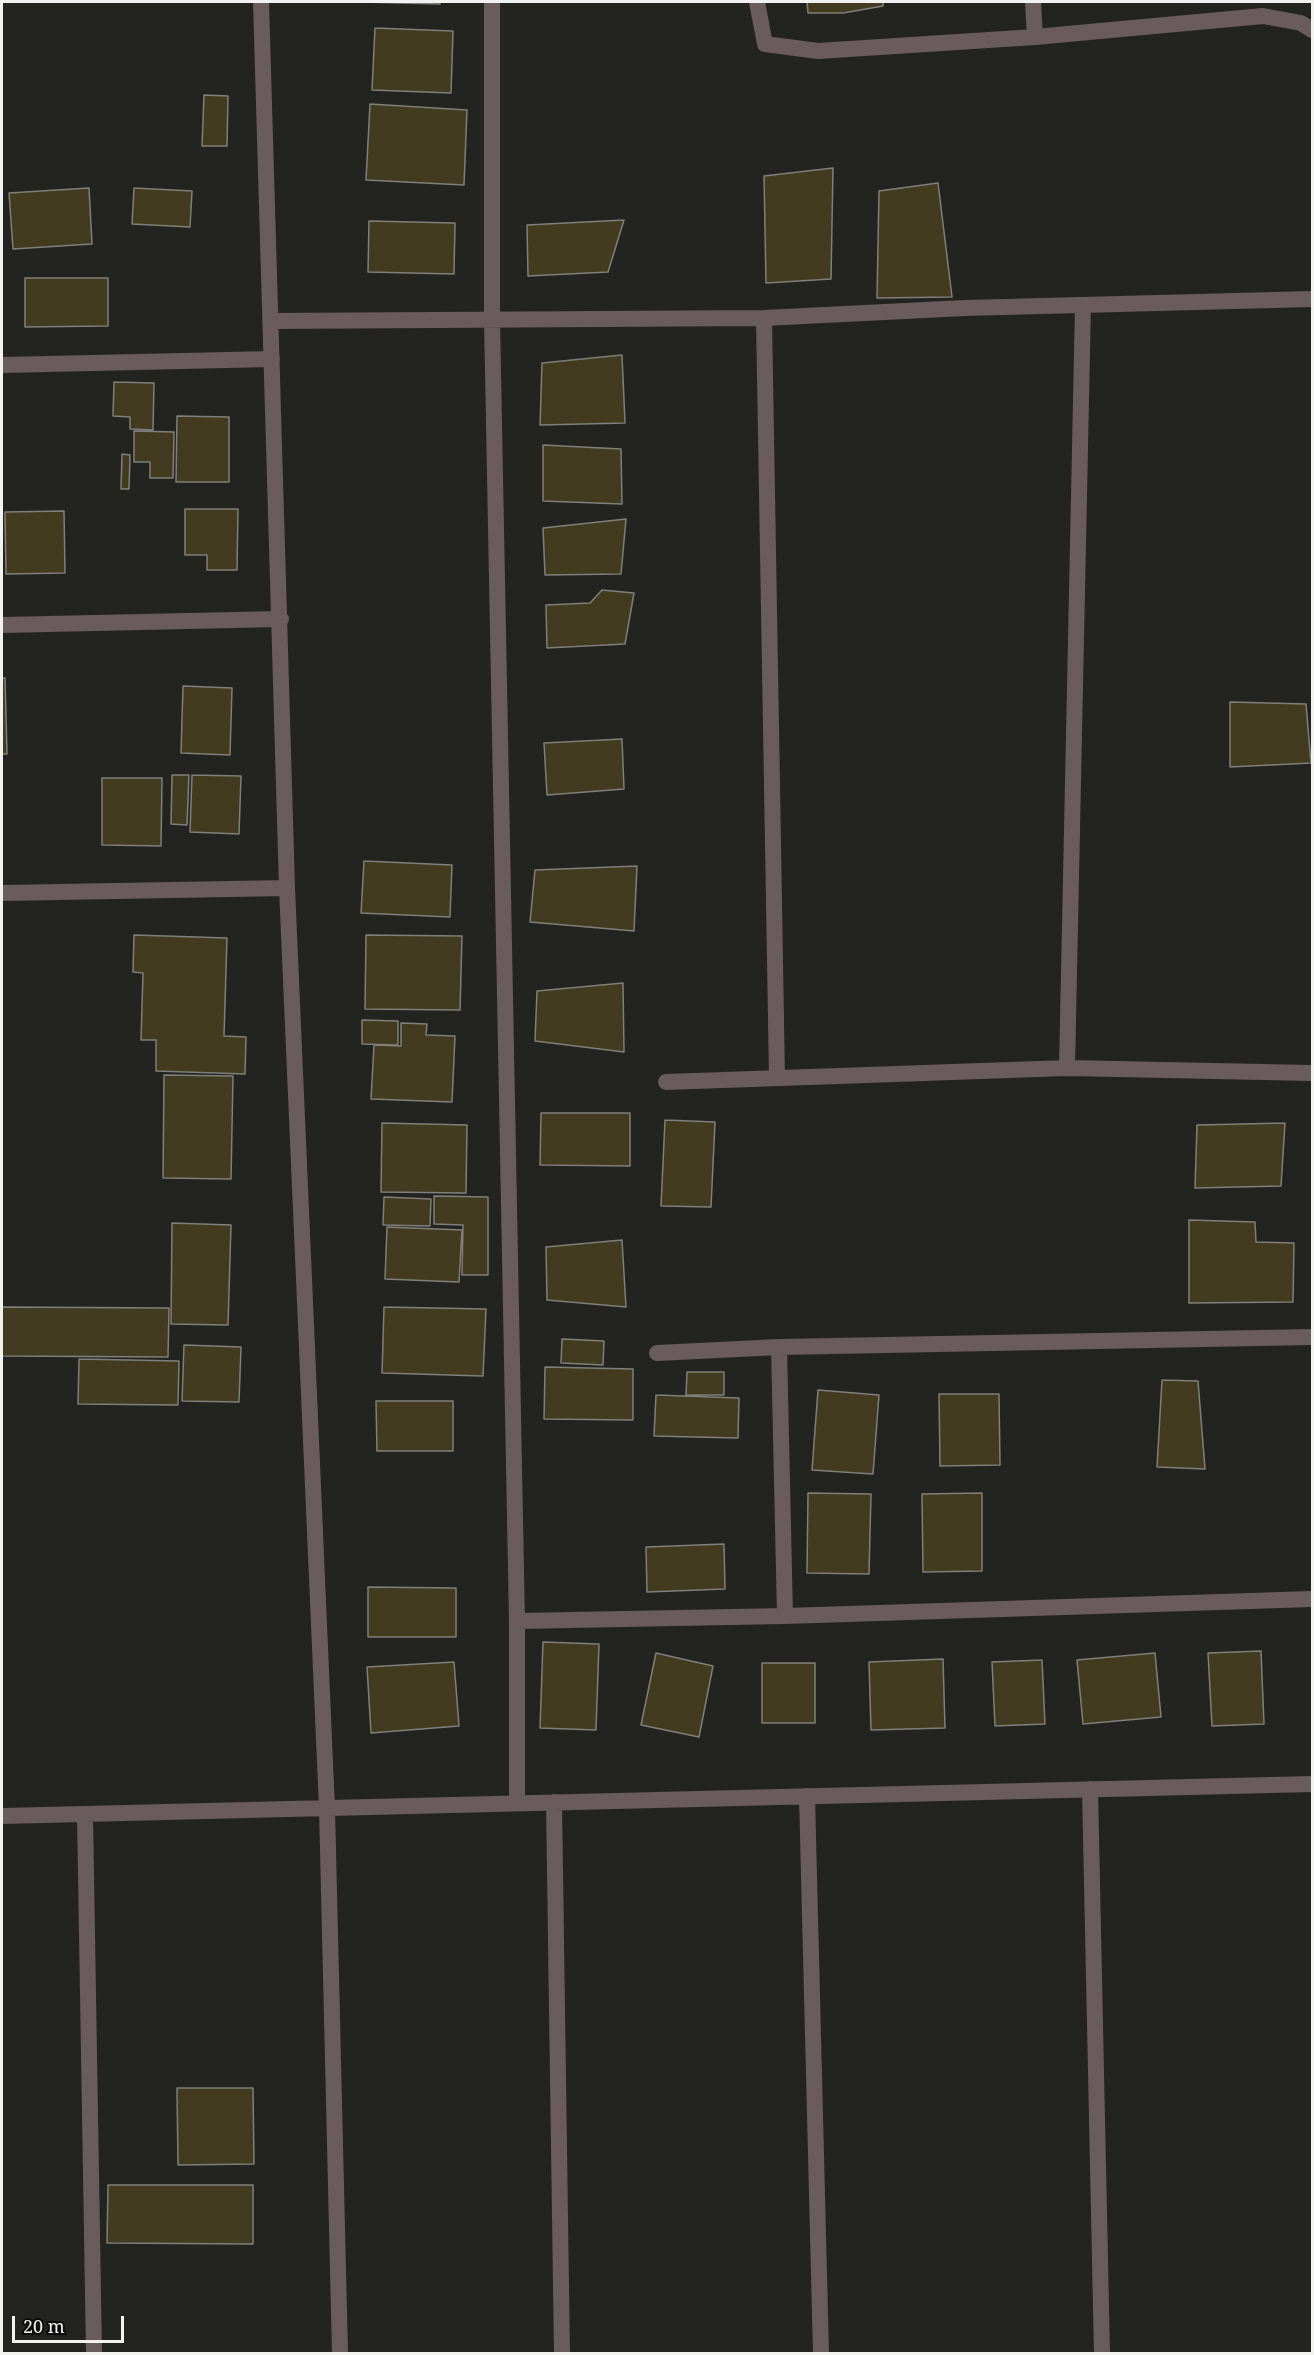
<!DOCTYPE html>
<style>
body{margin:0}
#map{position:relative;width:1314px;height:2355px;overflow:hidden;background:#232320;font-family:"Noto Serif",serif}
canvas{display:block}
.frame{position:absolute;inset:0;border:3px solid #f2f2f0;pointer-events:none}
.scale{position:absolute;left:12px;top:2316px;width:112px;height:27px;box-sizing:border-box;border:3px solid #f2f2f0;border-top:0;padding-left:8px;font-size:18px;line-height:21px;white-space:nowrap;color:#f2f2f0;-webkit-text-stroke:4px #0c0c0b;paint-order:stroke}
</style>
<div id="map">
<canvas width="1314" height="2355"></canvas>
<div class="frame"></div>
<div class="scale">20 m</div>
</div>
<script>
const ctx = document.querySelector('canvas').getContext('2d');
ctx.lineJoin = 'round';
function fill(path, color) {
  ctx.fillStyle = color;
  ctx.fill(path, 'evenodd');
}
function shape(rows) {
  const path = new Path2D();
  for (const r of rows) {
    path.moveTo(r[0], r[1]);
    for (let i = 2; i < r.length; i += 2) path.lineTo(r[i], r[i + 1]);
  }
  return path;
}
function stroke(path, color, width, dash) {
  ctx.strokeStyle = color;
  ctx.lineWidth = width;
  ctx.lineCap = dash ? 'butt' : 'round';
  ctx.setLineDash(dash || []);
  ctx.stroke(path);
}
const building = shape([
 [361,2,440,2,440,4,361,2],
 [807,2,883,2,883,6,843,13,808,13,807,2],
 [375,28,453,31,451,93,372,90,375,28],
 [204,95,228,96,227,146,202,146,204,95],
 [370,104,467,110,464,185,366,180,370,104],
 [833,168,831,279,766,283,764,176,833,168],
 [938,183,952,297,877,298,879,191,938,183],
 [89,188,92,244,13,249,9,193,89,188],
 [134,188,192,191,190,227,132,224,134,188],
 [624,220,608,272,528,276,527,225,624,220],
 [369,221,455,223,454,274,368,272,369,221],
 [25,278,108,278,108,326,25,327,25,278],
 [622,355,625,423,540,425,542,363,622,355],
 [114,382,154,383,153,430,130,429,130,417,113,416,114,382],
 [177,416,229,417,229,482,176,482,177,416],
 [134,431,174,432,173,478,150,478,150,462,134,462,134,431],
 [543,445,621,449,622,504,543,501,543,445],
 [122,454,130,455,129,489,121,489,122,454],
 [185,509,238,509,237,570,207,570,207,555,185,555,185,509],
 [64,511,65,573,6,574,5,512,64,511],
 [626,519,621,574,545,575,543,528,626,519],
 [602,590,634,593,625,644,547,648,546,605,590,603,602,590],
 [2,678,5,678,7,754,2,754,2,678],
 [183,686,232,688,230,755,181,753,183,686],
 [1230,702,1306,704,1311,763,1230,767,1230,702],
 [622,739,624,789,547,795,544,743,622,739],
 [172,775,189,775,187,825,171,824,172,775],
 [192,775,241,776,239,834,190,832,192,775],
 [102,778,162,778,161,846,102,845,102,778],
 [364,861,452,865,450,917,361,913,364,861],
 [637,866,634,931,530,922,535,870,637,866],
 [134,935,227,938,224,1036,246,1037,245,1074,156,1071,156,1040,141,1040,143,973,133,972,134,935],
 [366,935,462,936,460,1010,365,1009,366,935],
 [623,983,624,1052,535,1041,537,991,623,983],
 [362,1020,398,1021,398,1045,362,1044,362,1020],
 [401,1023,427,1024,426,1035,455,1036,452,1102,371,1099,374,1045,401,1046,401,1023],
 [164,1075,233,1076,231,1179,163,1178,164,1075],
 [541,1113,630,1113,630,1166,540,1165,541,1113],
 [665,1120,715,1122,711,1207,661,1206,665,1120],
 [382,1123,467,1125,466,1193,381,1192,382,1123],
 [1285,1123,1281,1186,1195,1188,1197,1125,1285,1123],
 [434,1196,488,1197,488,1275,462,1275,463,1225,434,1224,434,1196],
 [384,1197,431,1199,430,1226,383,1225,384,1197],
 [1189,1220,1255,1222,1256,1242,1294,1243,1293,1302,1189,1303,1189,1220],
 [172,1223,231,1225,228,1325,171,1324,172,1223],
 [387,1227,462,1230,459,1282,385,1279,387,1227],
 [622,1240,626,1307,547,1300,546,1247,622,1240],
 [2,1307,169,1308,168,1357,2,1356,2,1307],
 [384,1307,486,1309,483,1376,382,1373,384,1307],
 [562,1339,604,1341,603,1365,561,1363,562,1339],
 [184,1345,241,1347,239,1402,182,1401,184,1345],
 [79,1359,179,1361,178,1405,78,1404,79,1359],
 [545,1367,633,1369,633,1420,544,1419,545,1367],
 [687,1372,724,1372,724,1395,686,1395,687,1372],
 [1162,1380,1198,1381,1205,1469,1157,1467,1162,1380],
 [818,1390,879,1395,873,1474,812,1470,818,1390],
 [939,1394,999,1394,1000,1465,940,1466,939,1394],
 [656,1395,739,1398,738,1438,654,1436,656,1395],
 [376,1401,453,1401,453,1451,377,1451,376,1401],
 [808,1493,871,1494,869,1574,807,1573,808,1493],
 [982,1493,982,1571,923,1572,922,1494,982,1493],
 [724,1544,725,1589,647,1592,646,1547,724,1544],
 [368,1587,456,1588,456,1637,368,1637,368,1587],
 [543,1642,599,1644,596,1730,540,1728,543,1642],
 [1261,1651,1264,1724,1212,1726,1208,1653,1261,1651],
 [656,1653,713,1666,699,1737,641,1725,656,1653],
 [1155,1653,1161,1717,1083,1724,1077,1660,1155,1653],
 [943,1659,945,1728,871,1730,869,1662,943,1659],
 [1042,1660,1045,1724,995,1726,992,1662,1042,1660],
 [454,1662,459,1726,371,1733,367,1667,454,1662],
 [762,1663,815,1663,815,1723,762,1723,762,1663],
 [177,2088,253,2088,254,2164,178,2165,177,2088],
 [108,2185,253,2185,253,2244,107,2243,108,2185]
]);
fill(building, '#433b1f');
stroke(building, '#807f7b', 1.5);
stroke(shape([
 [261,2,287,888,327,1808,340,2354],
 [492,2,492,319,517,1621,517,1803],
 [757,2,765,44,818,51,1035,37,1263,16,1301,23,1312,30],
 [1033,2,1035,37],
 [764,318,777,1078],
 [271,321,764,318,965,308,1312,299],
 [2,365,272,359],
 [2,625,281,619],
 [2,893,287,888],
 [1067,1068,1083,305],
 [666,1082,1067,1068,1312,1073],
 [779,1347,785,1616],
 [657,1353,779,1347,1312,1337],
 [517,1621,785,1616,1312,1599],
 [1090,1789,1102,2354],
 [807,1796,821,2354],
 [554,1802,562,2354],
 [85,1814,94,2354],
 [2,1816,1312,1784]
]), '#6a5b5d', 16);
</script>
